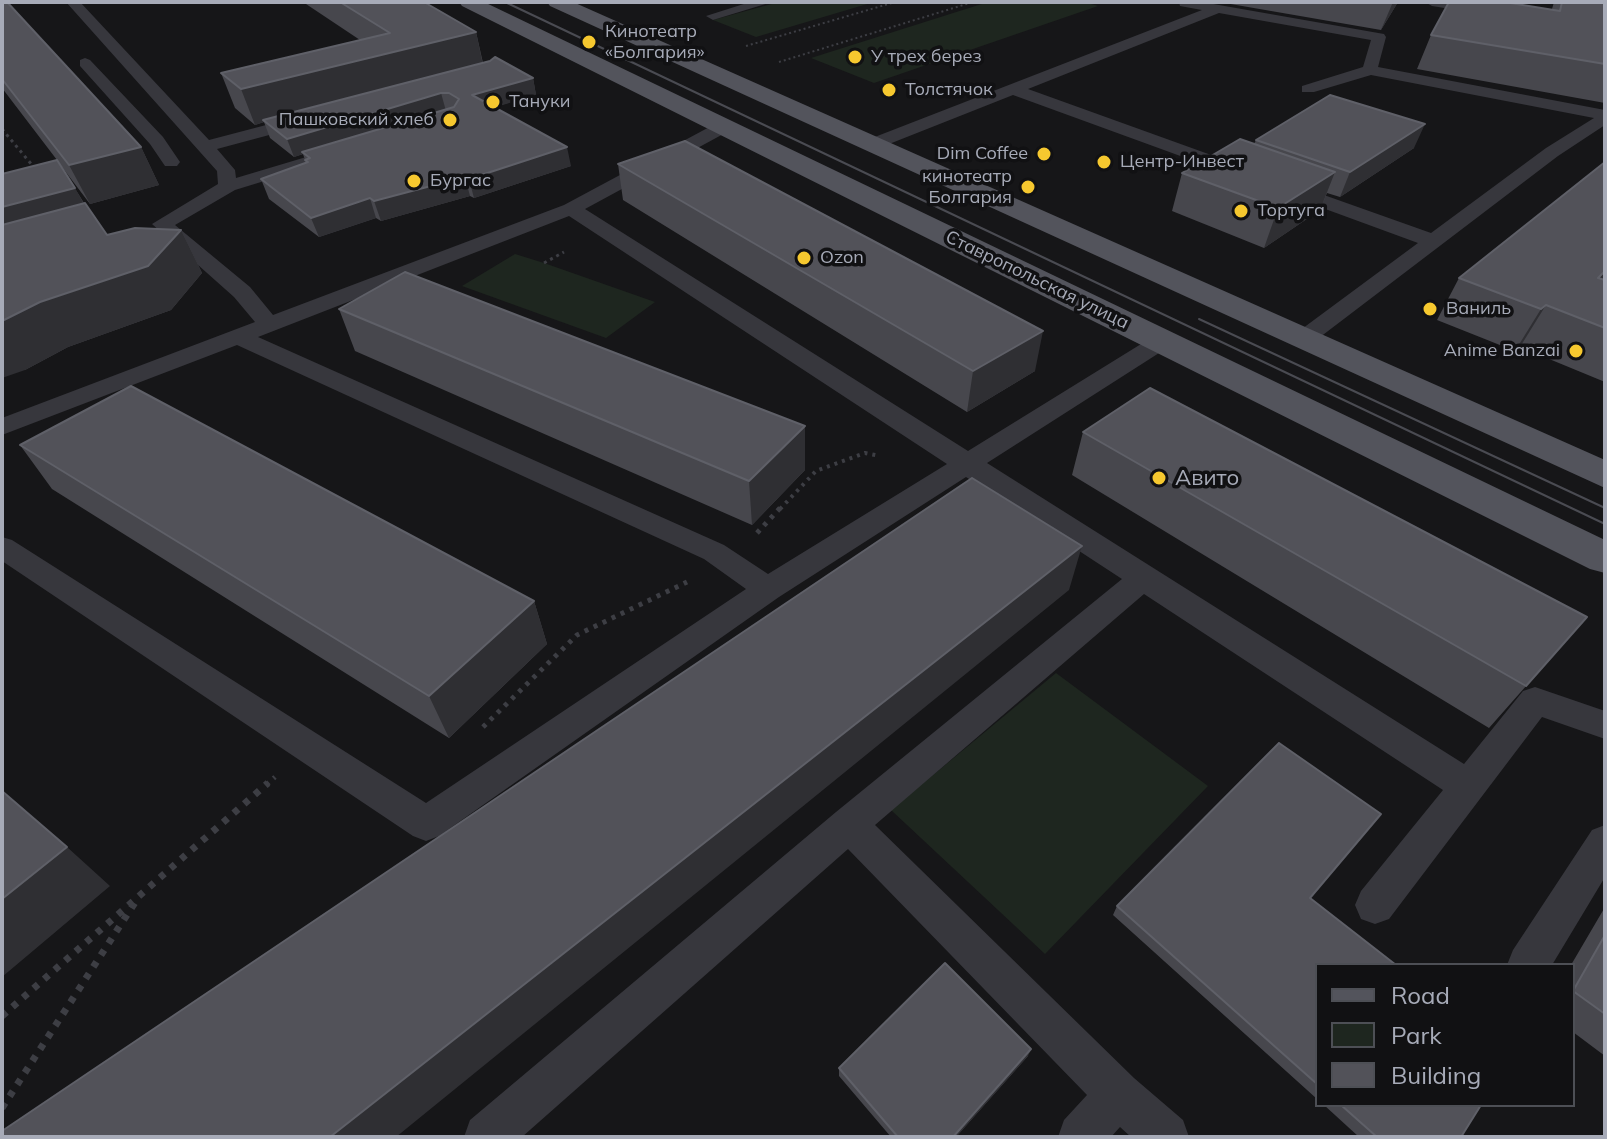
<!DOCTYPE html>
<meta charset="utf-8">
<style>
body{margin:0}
#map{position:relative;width:1607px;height:1139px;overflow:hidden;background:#161618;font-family:Mulish,sans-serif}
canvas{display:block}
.frame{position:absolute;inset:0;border:4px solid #a7abb8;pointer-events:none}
.legend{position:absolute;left:1315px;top:963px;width:260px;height:144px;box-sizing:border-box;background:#111113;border:2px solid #4d4f55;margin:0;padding:10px 14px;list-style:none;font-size:24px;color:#a7abb8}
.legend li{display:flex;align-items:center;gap:16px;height:40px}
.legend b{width:40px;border:2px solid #4d4f55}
</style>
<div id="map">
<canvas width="1607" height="1139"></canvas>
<div class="frame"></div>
<ul class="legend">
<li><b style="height:10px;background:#53545c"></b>Road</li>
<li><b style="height:22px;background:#1e261f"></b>Park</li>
<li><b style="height:22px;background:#525259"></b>Building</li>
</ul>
</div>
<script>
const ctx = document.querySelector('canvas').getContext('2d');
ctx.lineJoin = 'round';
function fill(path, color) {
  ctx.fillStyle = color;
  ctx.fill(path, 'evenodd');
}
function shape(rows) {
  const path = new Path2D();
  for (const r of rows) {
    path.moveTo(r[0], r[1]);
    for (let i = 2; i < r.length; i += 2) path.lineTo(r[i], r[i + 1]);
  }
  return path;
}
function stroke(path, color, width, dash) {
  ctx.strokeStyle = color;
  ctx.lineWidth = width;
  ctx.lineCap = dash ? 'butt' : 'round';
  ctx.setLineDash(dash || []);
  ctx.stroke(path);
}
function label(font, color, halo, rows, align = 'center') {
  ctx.font = font + ' Mulish,sans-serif';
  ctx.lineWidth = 7;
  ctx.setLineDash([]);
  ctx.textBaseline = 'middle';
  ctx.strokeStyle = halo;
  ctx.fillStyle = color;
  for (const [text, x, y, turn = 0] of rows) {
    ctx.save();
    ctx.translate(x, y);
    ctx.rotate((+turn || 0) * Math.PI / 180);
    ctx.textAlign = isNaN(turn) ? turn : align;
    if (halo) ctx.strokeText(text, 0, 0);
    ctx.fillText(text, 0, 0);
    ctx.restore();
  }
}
fill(shape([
 [779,2,874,2,756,37,713,20],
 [988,2,1085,2,1098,6,874,83,811,58],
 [515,254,544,263,655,302,606,338,462,286],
 [1056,673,1208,786,1045,954,891,810]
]), '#1e261f');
stroke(shape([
 [746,46,895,2],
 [779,62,973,2]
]), '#3d3e44', 2, [2, 3]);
stroke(shape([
 [2,129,37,171],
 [544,263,564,252]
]), '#3d3e44', 3, [3, 4]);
stroke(shape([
 [780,509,816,471,865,453,880,456]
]), '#3d3e44', 4, [3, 5]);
stroke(shape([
 [757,533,781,507],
 [483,727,577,635,687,582],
 [266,785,275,777]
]), '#3d3e44', 5, [4, 6]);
stroke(shape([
 [2,1016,268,783],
 [2,1108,136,901]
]), '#3d3e44', 7, [6, 8]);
fill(shape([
 [66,2,80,2,209,140,308,114,314,115,316,119,314,123,217,149,235,170,236,178,343,146,352,151,349,155,235,190,175,225,250,287,273,315,564,205,715,124,727,124,729,128,727,132,585,209,968,451,1154,336,1170,336,1174,341,1170,346,987,463,1464,764,1523,691,1535,687,1605,711,1605,739,1542,717,1389,919,1375,924,1361,919,1355,905,1361,891,1443,790,1144,594,875,825,1134,1078,1183,1120,1189,1137,1131,1137,1120,1127,1111,1137,1058,1137,1064,1120,1087,1095,848,849,522,1137,464,1137,470,1120,836,812,1122,579,966,477,779,597,439,836,426,841,413,836,2,561,2,537,12,540,426,803,746,589,704,559,237,345,2,435,2,418,255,322,234,297,152,224,218,184,217,171,66,2],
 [569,216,947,464,768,574,724,545,258,337,569,216],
 [750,2,772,2,713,20,706,16,750,2],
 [1179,2,1202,2,1384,34,1386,37,1378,67,1605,110,1605,125,1558,156,1311,344,1303,346,1295,344,1291,339,1295,334,1418,243,1279,192,1277,188,1279,184,1293,184,1431,233,1546,148,1594,118,1371,75,1314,92,1302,92,1302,86,1363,67,1371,40,1219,13,1028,89,1250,169,1253,173,1250,177,1238,177,1013,95,879,148,867,148,864,144,867,140,1202,10,1180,6,1179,2],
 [1425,2,1457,2,1495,11,1488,15,1432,6,1425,2],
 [85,58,90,60,163,137,180,162,177,166,165,166,150,144,80,66,80,60,85,58],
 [1605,825,1605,877,1552,965,1507,965,1513,950,1592,830,1605,825]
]), '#37373d');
fill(shape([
 [459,2,484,2,1605,540,1605,573,1590,569,462,6,459,2],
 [547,2,573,2,1605,460,1605,488,550,6,547,2]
]), '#53545c');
stroke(shape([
 [505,2,1605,524],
 [1199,319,1605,508]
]), '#4a4b52', 2);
fill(shape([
 [2,2,141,147,159,185,90,204,59,163,84,203,107,235,181,230,202,273,171,310,68,347,25,370,57,160,2,88],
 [303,2,424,2,476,32,483,63,533,78,536,95,494,107,571,166,474,198,470,196,381,221,376,218,319,237,269,199,261,179,306,163,303,154,294,157,270,138,264,122,255,125,235,108,221,73,360,40],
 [1219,2,1398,2,1381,30],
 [1554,2,1605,2,1605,103,1417,69,1431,35,1552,9],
 [1256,140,1414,148,1340,197,1327,193,1320,210,1264,248,1172,211,1182,173,1254,144],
 [1605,162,1605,382,1520,347,1515,351,1437,320,1459,278],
 [618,164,1035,371,967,412,623,200],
 [339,309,805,426,805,470,752,525,355,351],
 [1083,432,1587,617,1489,728,1072,475],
 [20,445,534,601,547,644,449,738,52,489],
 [1310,898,1317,965,1317,1099,1113,915,1117,906],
 [1605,907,1605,1056,1573,1032,1573,965,1571,965],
 [1028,1056,956,1137,891,1137,839,1076,839,1068],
 [1324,1105,1481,1105,1461,1137,1359,1137]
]), '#47474d');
fill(shape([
 [1393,2,1398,2,1381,30],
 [476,32,483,65,263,120,264,122,255,125,241,89],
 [533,78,536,95,476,113,472,95],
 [441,93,446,111,302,152,303,154,294,157,287,139],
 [1425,124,1414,148,1340,197,1350,172],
 [141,147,159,185,90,204,69,165],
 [567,147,571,166,474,198,469,179],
 [1335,172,1320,210,1264,248,1278,208],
 [465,177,470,196,381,221,374,201],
 [75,188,98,229,2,257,2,207],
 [370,198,376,218,319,237,311,218],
 [181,230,202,273,171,310,68,347,25,370,2,378,2,321],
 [1605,271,1605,287,1598,278],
 [1546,305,1520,347,1515,351,1541,309],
 [1043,331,1035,371,967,412,973,371],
 [805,426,805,470,752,525,749,481],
 [1082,546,1069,590,396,1137,330,1137],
 [534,601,547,644,449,738,429,696],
 [67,847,110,886,2,977,2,899],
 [1031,1049,1028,1056,956,1137,953,1137]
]), '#2f2f33');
const building = shape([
 [2,2,7,2,141,147,69,165,2,79,2,2],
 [340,2,424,2,476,32,241,89,221,73,390,33,340,2],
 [1449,2,1504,2,1560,11,1562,2,1605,2,1605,64,1431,35,1449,2],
 [495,57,533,78,472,95,567,147,469,179,465,177,374,201,370,198,311,218,261,179,308,162,305,160,310,158,302,152,454,107,459,99,449,93,441,93,287,139,263,120,490,61,495,57],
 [1330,95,1425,124,1350,172,1256,140,1330,95],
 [1240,139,1335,172,1278,208,1182,173,1240,139],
 [685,141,1043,331,973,371,618,164,685,141],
 [57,160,75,188,2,207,2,174,57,160],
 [1605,162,1605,271,1598,278,1605,280,1605,328,1546,305,1541,309,1459,278,1605,162],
 [85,203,107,235,135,228,181,230,148,266,40,302,2,321,2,225,85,203],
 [405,272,805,426,749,481,339,309,405,272],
 [131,386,534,601,429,696,20,445,131,386],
 [1150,388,1587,617,1526,686,1083,432,1150,388],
 [972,478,1082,546,330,1137,2,1137,2,1131,972,478],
 [1279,743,1381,814,1310,898,1396,965,1317,965,1317,1084,1117,906,1279,743],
 [2,791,67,847,2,899,2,791],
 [1605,935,1605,1014,1573,991,1605,935],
 [945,963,1031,1049,953,1137,898,1137,839,1068,945,963],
 [1341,1105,1481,1105,1461,1137,1377,1137,1341,1105]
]);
fill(building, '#525259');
stroke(building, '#5f6068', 2);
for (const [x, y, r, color] of [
 [589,42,8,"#f6c82f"],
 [855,57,8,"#f6c82f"],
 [889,90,8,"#f6c82f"],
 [493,102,8,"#f6c82f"],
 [450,120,8,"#f6c82f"],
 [1044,154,8,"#f6c82f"],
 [1104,162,8,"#f6c82f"],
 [414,181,8,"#f6c82f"],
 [1028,187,8,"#f6c82f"],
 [1241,211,8,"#f6c82f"],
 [804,258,8,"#f6c82f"],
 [1430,309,8,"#f6c82f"],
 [1576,351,8,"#f6c82f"],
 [1159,478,8,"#f6c82f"]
]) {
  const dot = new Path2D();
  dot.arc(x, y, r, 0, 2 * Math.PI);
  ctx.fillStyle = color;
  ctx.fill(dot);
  stroke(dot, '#111113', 3);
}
label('18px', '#a7abb8', '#111113', [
 ["Кинотеатр",605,32],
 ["«Болгария»",605,53],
 ["У трех берез",871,57],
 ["Толстячок",905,90],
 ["Тануки",509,102],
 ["Пашковский хлеб",434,120,"right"],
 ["Dim Coffee",1028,154,"right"],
 ["Центр-Инвест",1120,162],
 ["кинотеатр",1012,177,"right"],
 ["Болгария",1012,198,"right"],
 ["Бургас",430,181],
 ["Тортуга",1257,211],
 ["Ozon",820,258],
 ["Ваниль",1446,309],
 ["Anime Banzai",1560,351,"right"]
], 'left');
label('18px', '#a7abb8', '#111113', [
 ["Ставропольская улица",1037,280,26]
]);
label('22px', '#a7abb8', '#111113', [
 ["Авито",1175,478]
], 'left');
</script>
